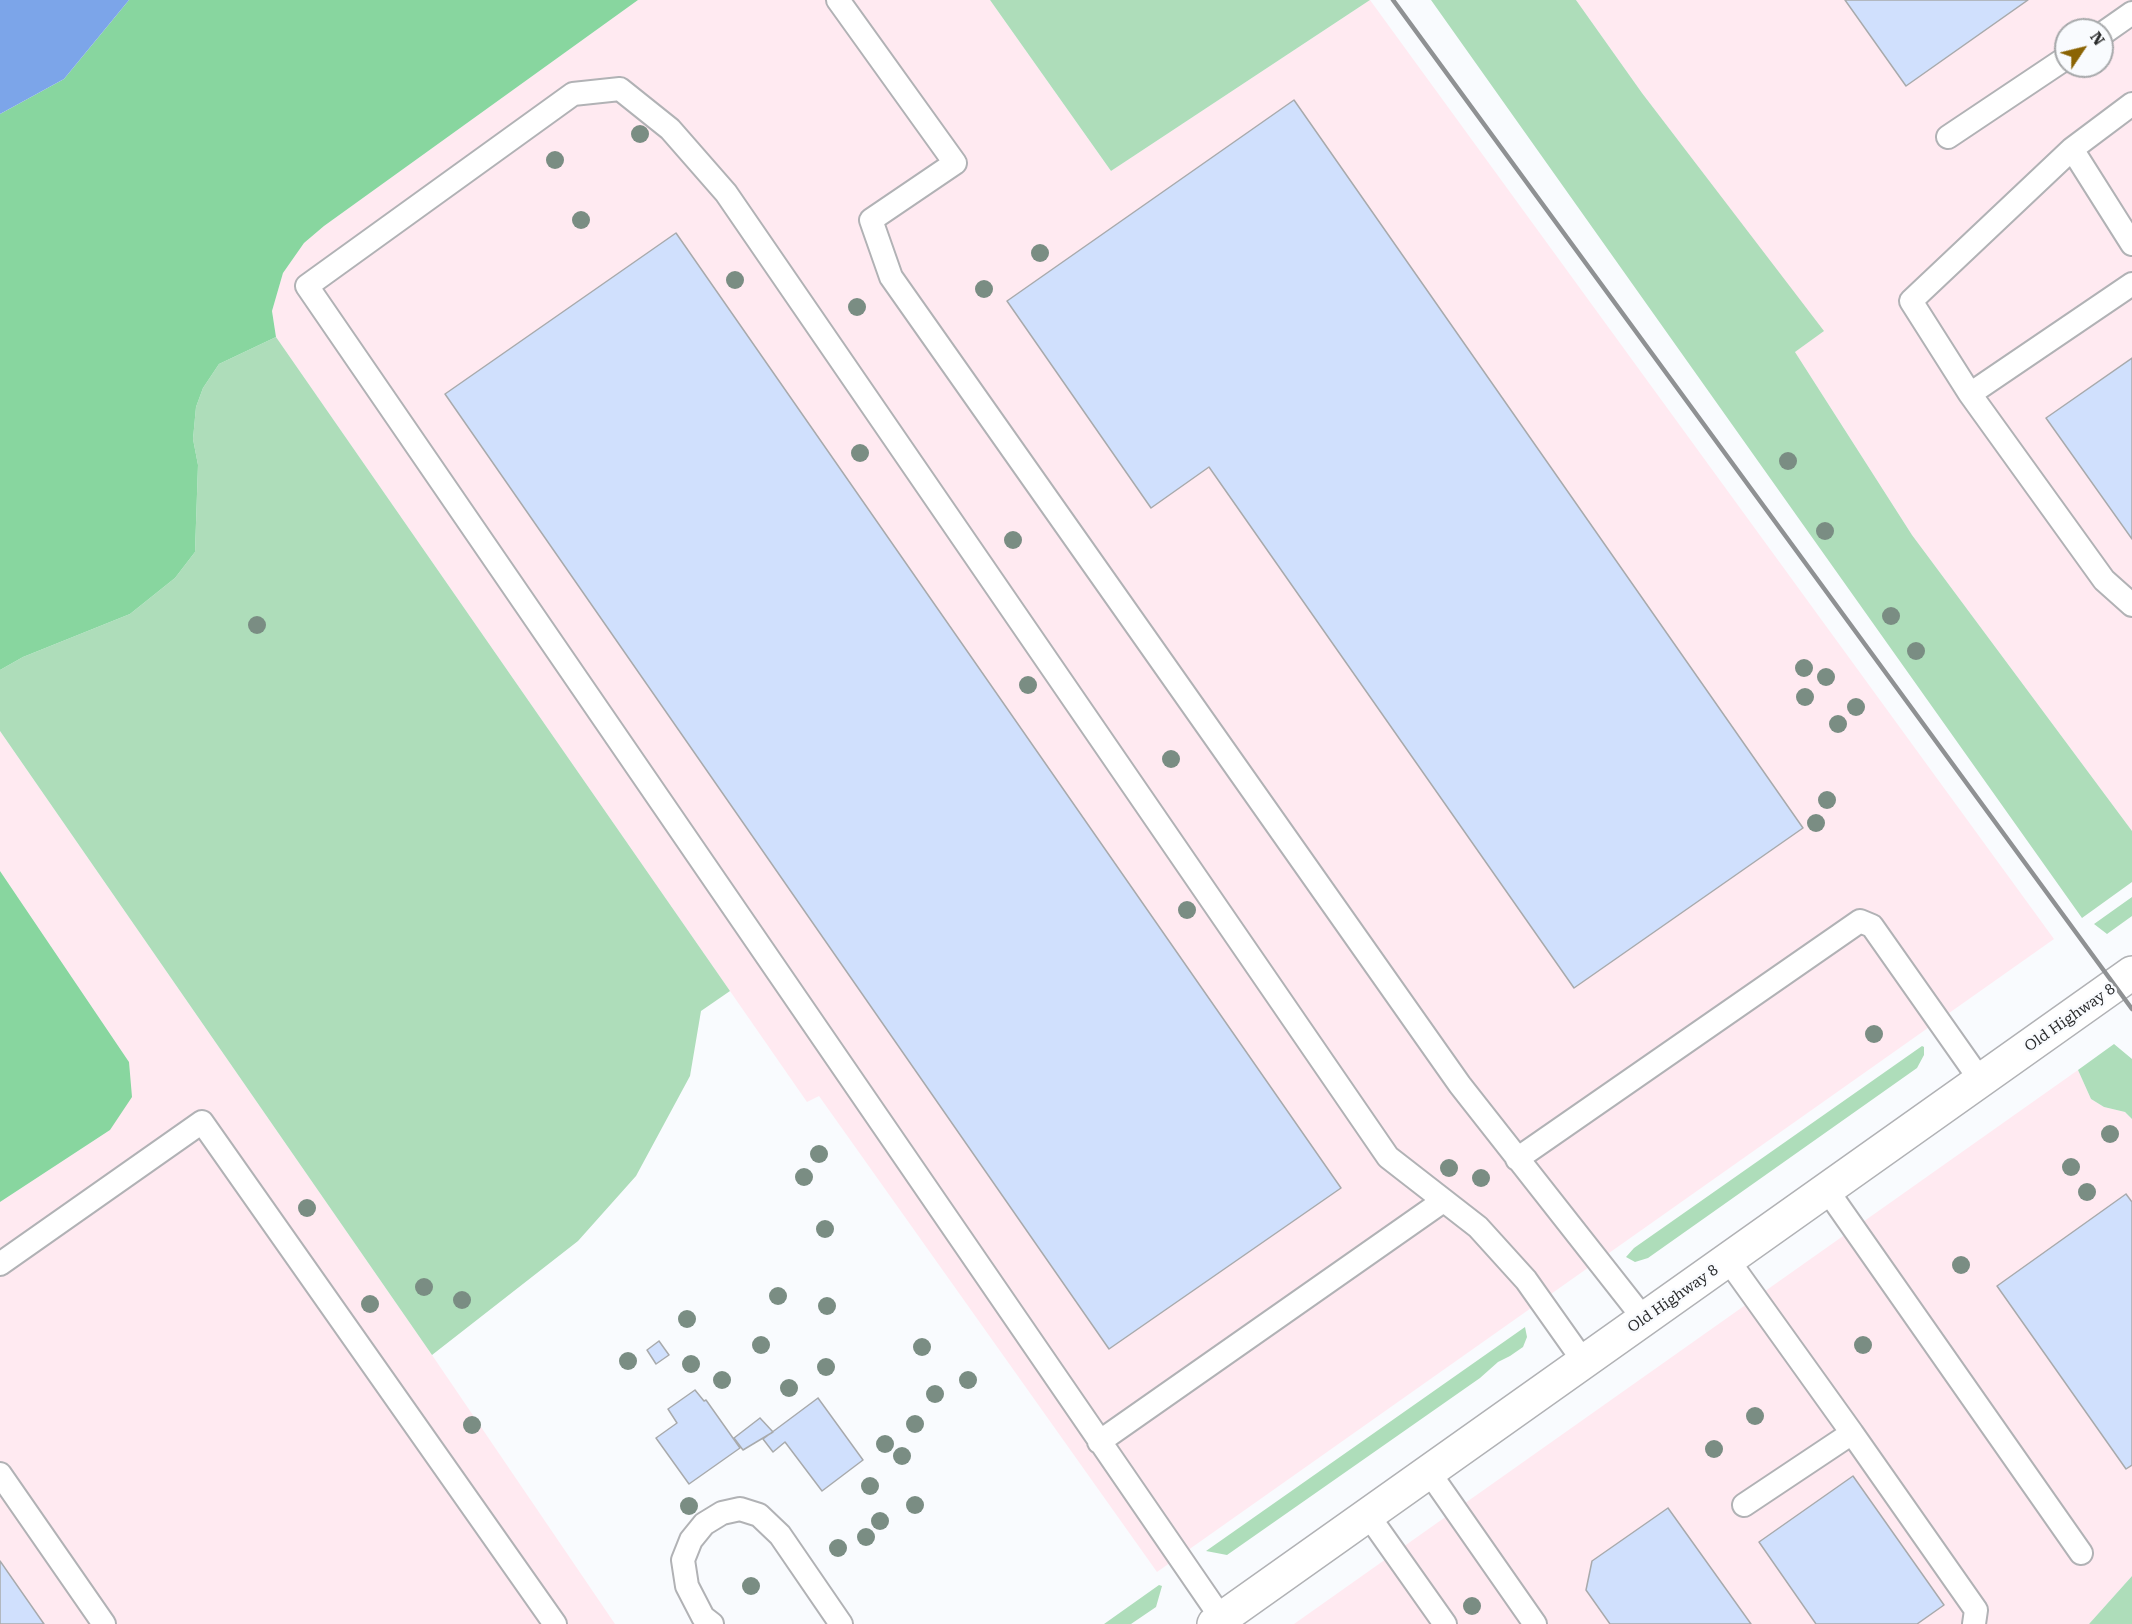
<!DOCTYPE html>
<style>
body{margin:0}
#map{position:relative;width:2132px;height:1624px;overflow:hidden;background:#f9fbfe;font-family:"Roboto Serif",serif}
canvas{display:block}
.north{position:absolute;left:2054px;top:18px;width:60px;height:60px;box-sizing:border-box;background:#f9fbfe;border:2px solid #a6a8aa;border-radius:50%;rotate:55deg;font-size:16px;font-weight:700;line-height:24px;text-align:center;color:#2a2b2c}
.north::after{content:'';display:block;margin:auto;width:21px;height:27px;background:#8b6404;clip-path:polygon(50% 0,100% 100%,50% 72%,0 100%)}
</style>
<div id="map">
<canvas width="2132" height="1624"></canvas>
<div class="north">N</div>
</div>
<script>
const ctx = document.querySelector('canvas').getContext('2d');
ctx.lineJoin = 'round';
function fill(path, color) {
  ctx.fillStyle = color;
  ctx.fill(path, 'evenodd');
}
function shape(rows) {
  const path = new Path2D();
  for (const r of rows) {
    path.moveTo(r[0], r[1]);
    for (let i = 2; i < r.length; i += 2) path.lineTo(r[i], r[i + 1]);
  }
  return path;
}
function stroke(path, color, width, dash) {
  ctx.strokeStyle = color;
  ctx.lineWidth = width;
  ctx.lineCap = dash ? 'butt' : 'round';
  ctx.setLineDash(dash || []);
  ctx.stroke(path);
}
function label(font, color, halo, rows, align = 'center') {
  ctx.font = font + ' "Roboto Serif",serif';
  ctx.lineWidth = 5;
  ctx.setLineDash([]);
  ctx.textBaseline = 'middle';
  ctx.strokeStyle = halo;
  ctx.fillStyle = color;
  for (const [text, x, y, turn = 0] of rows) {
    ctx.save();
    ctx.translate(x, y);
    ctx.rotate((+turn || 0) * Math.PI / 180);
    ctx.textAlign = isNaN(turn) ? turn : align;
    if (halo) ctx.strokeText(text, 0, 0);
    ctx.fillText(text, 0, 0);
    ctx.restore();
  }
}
fill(shape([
 [638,0,990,0,1111,171,1370,0,2054,939,1157,1572,819,1096,807,1102,276,337,272,311,283,273,304,243,324,226],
 [1576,0,2132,0,2132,831,1912,535,1795,352,1823,331,1642,93],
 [2066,30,2102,30,2102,66,2066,66],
 [0,731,432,1355,615,1624,0,1624,0,1202,110,1130,129,1062,0,871],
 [2078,1070,2091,1099,2104,1107,2125,1112,2132,1119,2132,1576,2089,1624,1294,1624]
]), '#ffeaf1');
fill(shape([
 [990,0,1370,0,1111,171],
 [1431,0,1576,0,1642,93,1824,331,1795,352,1912,535,2132,831,2132,882,2082,918],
 [276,337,730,991,701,1011,690,1076,636,1176,578,1241,432,1355,0,731,0,670,23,657,130,614,175,578,195,552,198,465,193,439,196,407,203,388,219,364],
 [2132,897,2132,916,2107,934,2094,924],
 [2114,1044,2132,1059,2132,1119,2125,1112,2104,1107,2091,1099,2078,1070],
 [1922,1046,1924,1047,1924,1055,1917,1068,1648,1258,1635,1262,1626,1257,1634,1248],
 [1525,1327,1527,1337,1523,1347,1510,1356,1498,1362,1480,1378,1227,1555,1206,1551],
 [2132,1576,2132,1624,2089,1624],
 [1159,1585,1162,1586,1156,1607,1131,1624,1104,1624]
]), '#aeddba');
fill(shape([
 [129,0,638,0,324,226,304,243,283,273,272,311,276,337,219,364,203,388,196,407,193,439,198,465,195,552,175,578,130,614,23,657,0,670,0,114,64,79],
 [0,871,129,1062,132,1097,110,1130,0,1202]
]), '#88d69f');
fill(shape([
 [0,0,129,0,64,79,0,114]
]), '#7ca5e9');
const building = shape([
 [1845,0,2028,0,1906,86,1845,0],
 [1294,100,1803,828,1574,988,1209,467,1151,508,1007,301,1294,100],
 [676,233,1341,1188,1109,1349,445,394,676,233],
 [2132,358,2132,539,2046,418,2132,358],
 [2126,1194,2132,1202,2132,1465,2126,1469,1997,1286,2126,1194],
 [659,1341,669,1355,656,1364,647,1350,659,1341],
 [695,1390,704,1401,706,1400,740,1448,689,1484,656,1438,677,1423,668,1409,695,1390],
 [818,1398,863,1460,822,1491,785,1442,773,1452,763,1439,818,1398],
 [760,1418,773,1432,743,1450,734,1438,760,1418],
 [1853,1476,1944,1605,1917,1624,1816,1624,1759,1542,1853,1476],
 [1668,1508,1751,1624,1610,1624,1586,1590,1592,1561,1668,1508],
 [0,1561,44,1624,0,1624,0,1561]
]);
fill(building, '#d0e0fd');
stroke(building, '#a8aaac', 1.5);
const service = shape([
 [838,0,955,163,871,220,891,277,1460,1085,1644,1319],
 [2102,34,2132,13],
 [2132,104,2072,149,1911,301,1970,394,2104,580,2132,605],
 [1948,137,2066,58],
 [2072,149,2132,244],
 [1970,394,2132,284],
 [1517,1159,1860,921,1872,926,1981,1081],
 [1827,1190,2081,1553],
 [1728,1260,1852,1433,1744,1505],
 [0,1264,202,1122,555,1624],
 [1852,1433,1976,1610,1974,1624],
 [1099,1442,1443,1201],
 [1429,1472,1535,1624],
 [0,1474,104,1624],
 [1368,1515,1445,1624],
 [1222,1619,307,286,573,94,620,89,670,129,726,193,1388,1157,1478,1227,1526,1280,1584,1362],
 [712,1624,703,1617,687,1586,683,1560,691,1540,704,1524,722,1513,740,1509,759,1515,780,1535,841,1624]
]);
const tertiary = shape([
 [1214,1624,2132,973]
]);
stroke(service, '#b1b2b5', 26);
stroke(tertiary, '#b1b2b5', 36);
stroke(service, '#fff', 22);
stroke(tertiary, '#fff', 33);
stroke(shape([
 [1393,0,2132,1009]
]), '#8f9193', 4.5);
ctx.fillStyle = '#7a8d83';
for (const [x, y] of [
 [640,134],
 [555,160],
 [581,220],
 [1040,253],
 [735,280],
 [984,289],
 [857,307],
 [860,453],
 [1788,461],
 [1825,531],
 [1013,540],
 [1891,616],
 [257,625],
 [1916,651],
 [1804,668],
 [1826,677],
 [1028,685],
 [1805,697],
 [1856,707],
 [1838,724],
 [1171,759],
 [1827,800],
 [1816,823],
 [1187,910],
 [1874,1034],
 [2110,1134],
 [819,1154],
 [2071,1167],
 [1449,1168],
 [804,1177],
 [1481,1178],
 [2087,1192],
 [307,1208],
 [825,1229],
 [1961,1265],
 [424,1287],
 [778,1296],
 [462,1300],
 [370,1304],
 [827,1306],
 [687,1319],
 [761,1345],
 [1863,1345],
 [922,1347],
 [628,1361],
 [691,1364],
 [826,1367],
 [722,1380],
 [968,1380],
 [789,1388],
 [935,1394],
 [1755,1416],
 [915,1424],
 [472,1425],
 [885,1444],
 [1714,1449],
 [902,1456],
 [870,1486],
 [915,1505],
 [689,1506],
 [880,1521],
 [866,1537],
 [838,1548],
 [751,1586],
 [1472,1606]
]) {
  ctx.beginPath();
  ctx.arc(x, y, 9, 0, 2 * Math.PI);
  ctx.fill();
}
label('15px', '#2a2b2c', '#f9fbfe', [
 ["Old Highway 8",2070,1018,-35],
 ["Old Highway 8",1673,1299,-35]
]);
</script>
